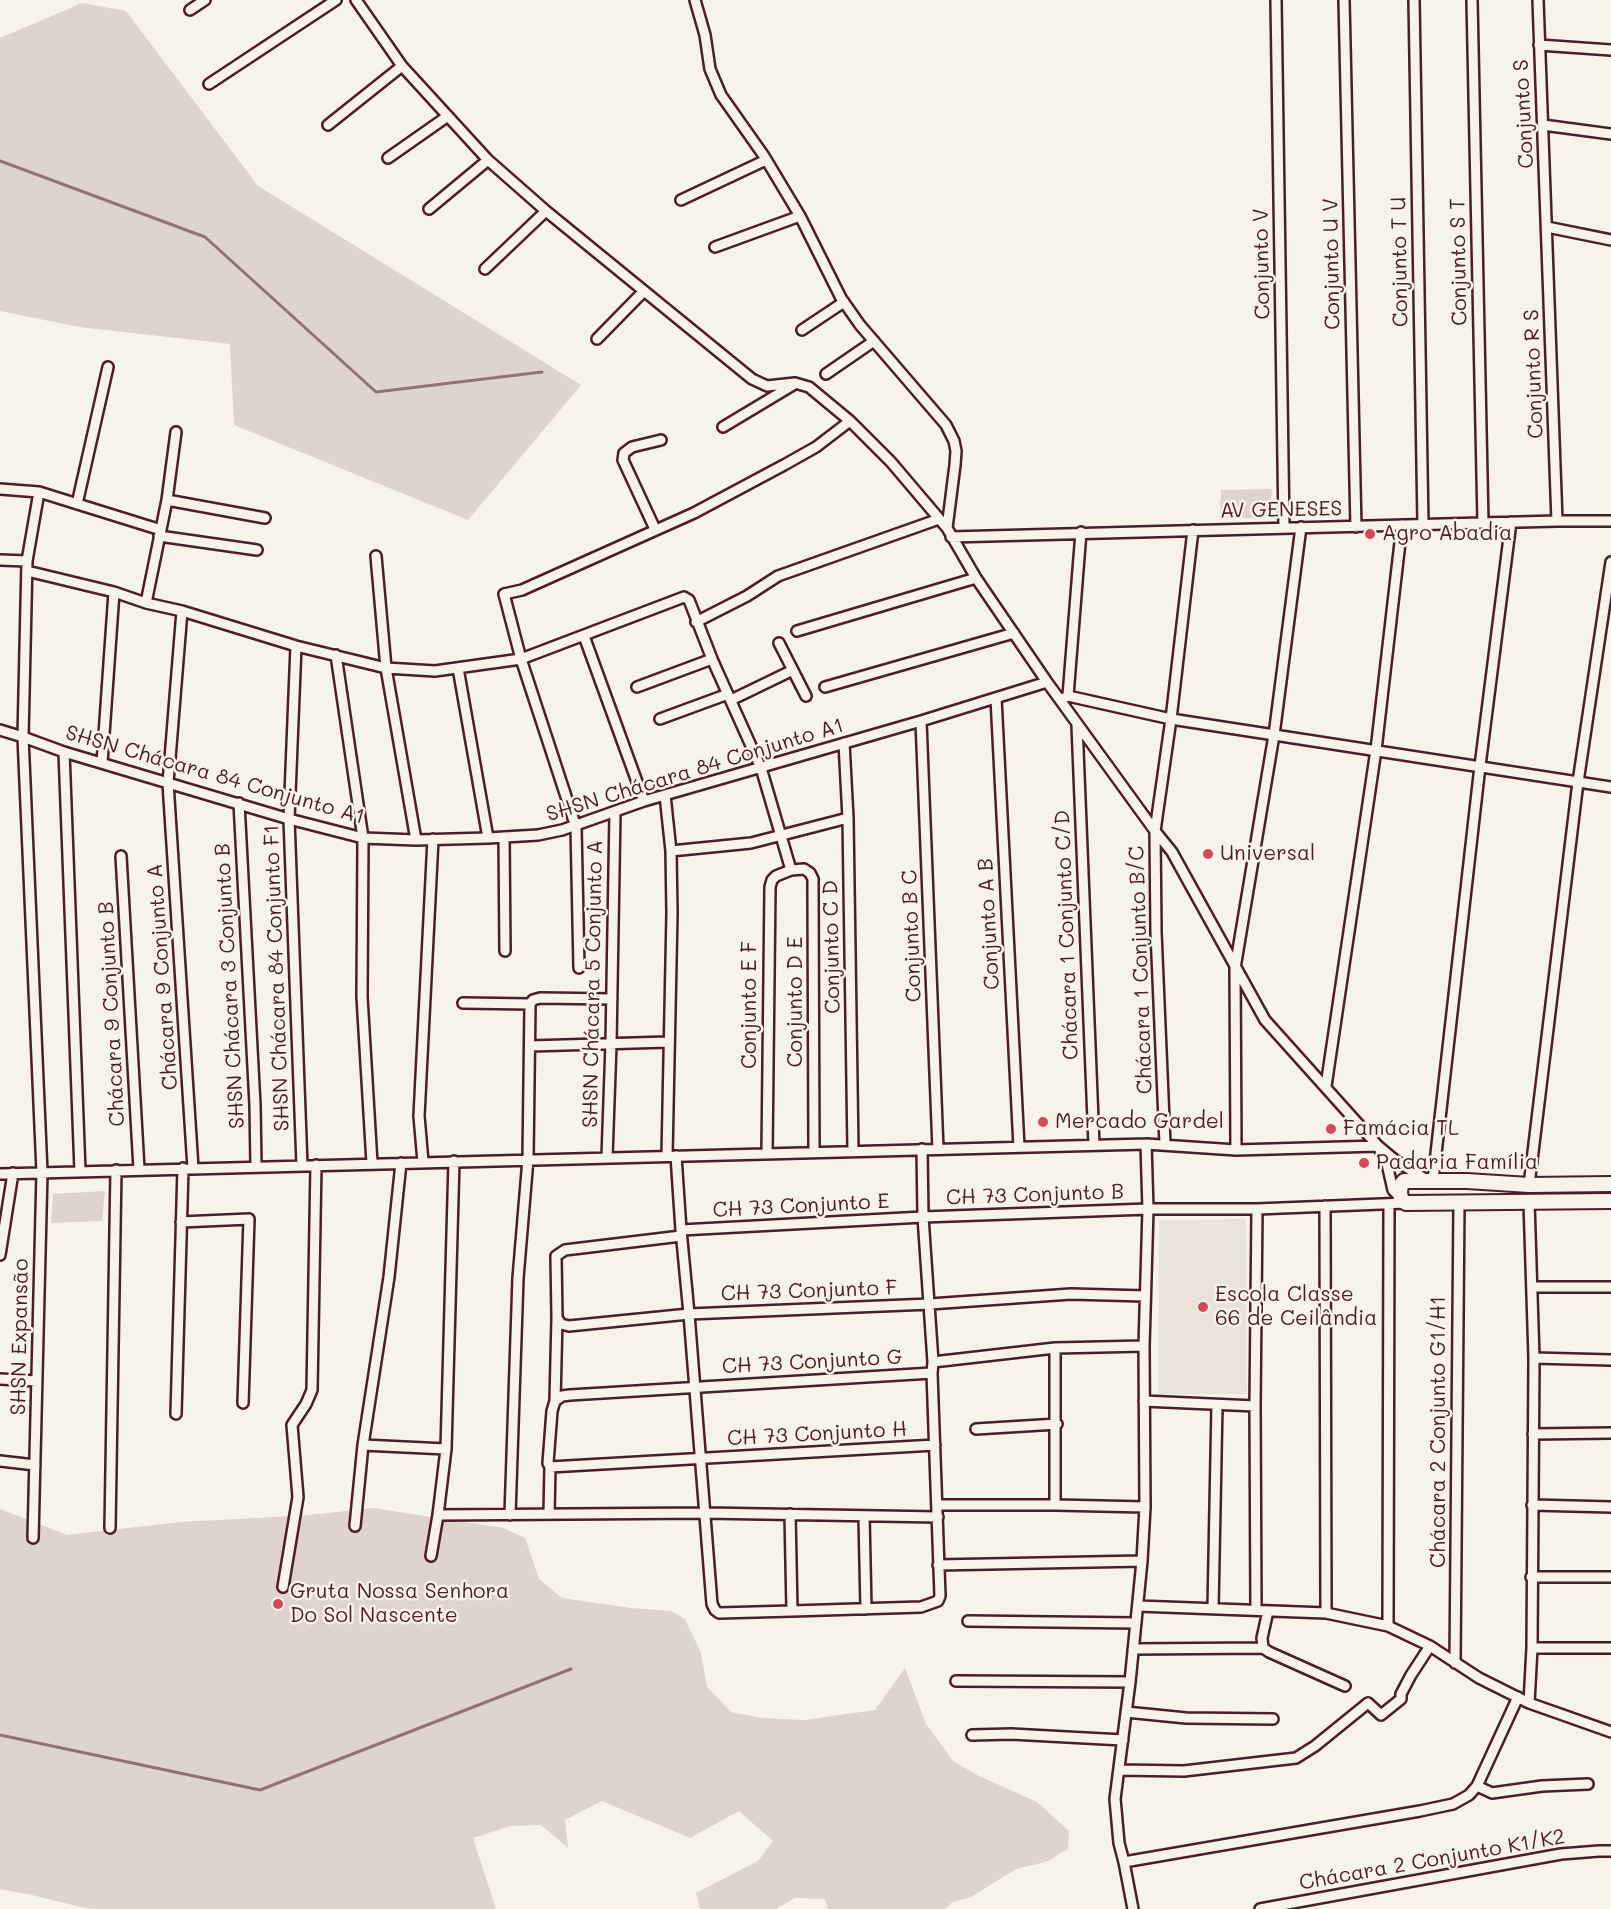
<!DOCTYPE html>
<meta charset="utf-8">
<style>
body{margin:0}
canvas{display:block;background:#f7f3e8}
</style>
<canvas width="1611" height="1909"></canvas>
<script>
const ctx = document.querySelector('canvas').getContext('2d');
ctx.lineJoin = 'round';
function fill(path, color) {
  ctx.fillStyle = color;
  ctx.fill(path, 'evenodd');
}
function shape(rows) {
  const path = new Path2D();
  for (const r of rows) {
    path.moveTo(r[0], r[1]);
    for (let i = 2; i < r.length; i += 2) path.lineTo(r[i], r[i + 1]);
  }
  return path;
}
function stroke(path, color, width, dash) {
  ctx.strokeStyle = color;
  ctx.lineWidth = width;
  ctx.lineCap = dash ? 'butt' : 'round';
  ctx.setLineDash(dash || []);
  ctx.stroke(path);
}
function label(font, color, halo, rows, align = 'center') {
  ctx.font = font + ' Mali,sans-serif';
  ctx.lineWidth = 5;
  ctx.setLineDash([]);
  ctx.textBaseline = 'middle';
  ctx.strokeStyle = halo;
  ctx.fillStyle = color;
  for (const [text, x, y, turn = 0] of rows) {
    ctx.save();
    ctx.translate(x, y);
    ctx.rotate((+turn || 0) * Math.PI / 180);
    ctx.textAlign = isNaN(turn) ? turn : align;
    if (halo) ctx.strokeText(text, 0, 0);
    ctx.fillText(text, 0, 0);
    ctx.restore();
  }
}
fill(shape([
 [1246,1219,1247,1394,1158,1394,1159,1220]
]), '#eae3da');
fill(shape([
 [82,3,126,11,258,186,581,385,468,520,234,425,230,344,79,327,0,311,0,38],
 [1272,489,1270,518,1220,518,1221,490],
 [105,1191,102,1221,51,1223,53,1194],
 [373,1508,503,1528,525,1538,539,1579,562,1598,631,1608,671,1611,685,1619,701,1653,707,1687,731,1712,761,1718,804,1720,875,1710,905,1668,926,1724,953,1761,979,1776,1037,1802,1069,1831,1068,1849,1046,1862,1016,1869,971,1897,951,1903,945,1909,828,1909,825,1899,795,1898,776,1909,700,1909,696,1893,758,1861,773,1841,739,1811,690,1838,602,1801,565,1820,568,1848,541,1825,510,1826,473,1838,496,1909,89,1909,32,1895,0,1889,0,1509,67,1535,180,1522,310,1515]
]), '#ded4cc');
stroke(shape([
 [0,161,205,237,376,392,542,372],
 [0,1735,260,1790,571,1669]
]), '#8e7275', 3);
const street = shape([
 [356,0,402,66,488,160,546,211,752,379,767,386,795,383,809,387,850,421,891,462,947,528,976,578,1047,682,1155,831,1172,852,1265,1020,1378,1146,1396,1161,1427,1180],
 [695,0,705,35,710,69,721,95,764,156,800,216,841,298,860,325,946,425,954,441,956,451,955,465,947,528],
 [1276,0,1284,527],
 [1344,0,1356,527],
 [1414,0,1423,524],
 [1472,0,1483,523],
 [1538,0,1557,521],
 [190,10,205,0],
 [1539,45,1611,50],
 [209,84,336,0],
 [328,125,402,66],
 [1543,125,1611,134],
 [388,158,448,116],
 [681,200,766,160],
 [429,209,488,160],
 [1547,227,1611,240],
 [715,247,800,216],
 [485,269,546,211],
 [802,330,844,302],
 [597,339,643,292],
 [826,374,874,341],
 [723,427,793,385],
 [0,489,39,492,161,530],
 [167,500,265,518],
 [77,504,108,367],
 [655,529,623,460,624,453,632,447,661,440],
 [159,536,257,550],
 [951,537,1557,521,1611,521],
 [376,556,386,668,416,840],
 [0,560,27,561],
 [27,571,114,592,146,603,182,611,296,646,386,668,435,671,521,659,684,597,689,600,712,659,761,768,791,870],
 [146,603,167,500,176,432],
 [182,611,168,783,193,1168],
 [696,622,747,596,778,576,939,519],
 [797,631,976,578],
 [584,636,644,801],
 [779,643,806,696],
 [296,646,289,819,302,1165],
 [336,655,363,838,362,997,372,1163],
 [458,668,488,838],
 [637,687,712,659],
 [825,687,1014,633],
 [1068,696,1171,719,1611,787],
 [996,698,1019,1147],
 [1064,698,1068,696,1081,532],
 [731,700,793,670],
 [660,719,728,694],
 [921,721,938,1149],
 [1077,725,1094,1145],
 [0,730,23,737,64,752,168,783,289,819,363,838,416,840,488,838,538,835,562,830,644,801,921,721,1047,682],
 [844,743,848,818,853,1151],
 [64,752,80,1171],
 [102,763,114,592],
 [665,795,671,851,672,913,667,1156],
 [239,803,255,1105,256,1166],
 [504,837,505,951],
 [671,851,751,843,848,818],
 [121,856,139,1169],
 [579,968,576,827,521,659,504,594,522,590,694,513,784,465,816,447,850,421],
 [463,1003,530,1004],
 [530,1046,668,1042],
 [1326,1086,1376,750,1402,525],
 [1146,1144,1148,1209,1144,1346,1145,1507,1142,1561,1130,1682,1115,1799,1119,1843,1124,1862,1420,1811,1453,1804,1469,1795,1477,1786,1518,1697],
 [1165,1144,1156,932,1155,831,1171,719,1193,530],
 [1379,1148,1387,1164,1393,1190,1401,1198],
 [1236,1150,1235,968,1274,735,1301,527],
 [767,1153,770,887,772,880,776,876,791,870,804,869,810,873,813,879,813,891,814,1152],
 [676,1156,681,1230,689,1314,712,1604,715,1610,719,1613,792,1611,921,1607,938,1601,940,1596,932,1373,933,1362,923,1217,922,1149],
 [607,1157,611,1044,615,812],
 [423,1162,419,1116,433,839],
 [0,1174,1146,1144,1236,1150,1378,1146],
 [1433,1180,1480,766,1511,522],
 [1529,1185,1578,782,1611,562],
 [1529,1202,1534,1358,1532,1648,1529,1703],
 [1325,1206,1326,1613],
 [181,1222,249,1219,243,1403],
 [681,1230,923,1217,1148,1209,1257,1209,1406,1203],
 [0,1255,13,1173],
 [1532,1287,1611,1287],
 [557,1318,561,1324,569,1326,689,1314,930,1304,1071,1294,1145,1296],
 [1534,1358,1611,1360],
 [933,1362,1055,1348,1144,1346],
 [0,1379,37,1381],
 [555,1401,562,1396,570,1395,932,1373],
 [1144,1401,1255,1406],
 [176,1414,183,1168],
 [976,1429,1057,1424],
 [1533,1434,1611,1433],
 [363,1445,446,1449],
 [0,1461,35,1465],
 [550,1467,935,1445],
 [938,1505,1055,1505,1145,1507],
 [1055,1505,1055,1348],
 [1532,1505,1611,1507],
 [549,1514,550,1467,548,1463,552,1411,555,1401,557,1318,556,1256,565,1250,681,1236],
 [790,1514,792,1611],
 [438,1515,705,1513,938,1517],
 [510,1515,518,1278,528,1159,530,1004,533,1000,540,998,612,999],
 [864,1516,866,1609],
 [355,1526,363,1445,389,1277,401,1163],
 [110,1528,116,1170],
 [33,1538,42,1172,23,737,27,561,39,492],
 [431,1556,438,1515,446,1449,454,1161],
 [938,1565,1142,1561],
 [1531,1577,1611,1577],
 [283,1587,298,1497,292,1425,306,1404,312,1390,316,1165],
 [1138,1606,1326,1613,1388,1626,1430,1646,1479,1678,1529,1703,1611,1732],
 [1213,1608,1217,1405],
 [1256,1609,1255,1406,1257,1209],
 [1268,1611,1262,1638,1263,1648,1269,1652,1345,1686],
 [968,1621,1136,1623],
 [1388,1626,1389,1205],
 [1532,1648,1611,1648],
 [1133,1649,1263,1648],
 [1455,1663,1459,1202],
 [956,1681,1130,1682],
 [1126,1712,1186,1718,1273,1719],
 [972,1735,1011,1734,1123,1740],
 [1119,1770,1184,1771,1296,1758,1315,1746,1368,1703,1381,1715,1401,1699,1401,1694,1411,1675,1430,1646],
 [1477,1786,1492,1793,1542,1786,1588,1784],
 [1124,1862,1133,1909],
 [1260,1909,1561,1854,1599,1851,1611,1851]
]);
const secondary = shape([
 [1611,1184,1529,1185,1467,1181,1404,1181,1401,1185,1400,1192,1401,1199,1406,1203,1611,1201]
]);
stroke(street, '#4a1f2b', 14);
stroke(secondary, '#4a1f2b', 18);
stroke(street, '#f7f3e8', 9);
stroke(secondary, '#f7f3e8', 14);
for (const [x, y, r, color] of [
 [1370,534,6,"#d1495b"],
 [1208,854,6,"#d1495b"],
 [1043,1122,6,"#d1495b"],
 [1331,1129,6,"#d1495b"],
 [1364,1163,6,"#d1495b"],
 [1203,1307,6,"#d1495b"],
 [278,1604,6,"#d1495b"]
]) {
  const dot = new Path2D();
  dot.arc(x, y, r, 0, 2 * Math.PI);
  ctx.fillStyle = color;
  ctx.fill(dot);
  stroke(dot, '#f7f3e8', 2);
}
label('21px', '#4a1f2b', '#f7f3e8', [
 ["Conjunto S",1524,114,-93],
 ["Conjunto T U",1400,262,-91],
 ["Conjunto S T",1459,262,-91],
 ["Conjunto V",1262,264,-91],
 ["Conjunto U V",1332,264,-91],
 ["Conjunto R S",1534,374,-92],
 ["AV GENESES",1281,510,-1],
 ["SHSN Chácara 84 Conjunto A1",695,770,-17],
 ["SHSN Chácara 84 Conjunto A1",215,775,16],
 ["Conjunto A B",989,924,-93],
 ["Chácara 1 Conjunto C/D",1067,935,-92],
 ["Conjunto B C",912,936,-92],
 ["Conjunto C D",832,947,-91],
 ["Chácara 1 Conjunto B/C",1141,970,-92],
 ["Chácara 9 Conjunto A",163,977,-94],
 ["SHSN Chácara 84 Conjunto F1",277,978,-92],
 ["SHSN Chácara 5 Conjunto A",593,984,-89],
 ["SHSN Chácara 3 Conjunto B",230,986,-93],
 ["Conjunto D E",796,1002,-90],
 ["Conjunto E F",750,1005,-90],
 ["Chácara 9 Conjunto B",112,1014,-93],
 ["CH 73 Conjunto B",1035,1195,-2],
 ["CH 73 Conjunto E",801,1206,-3],
 ["CH 73 Conjunto F",809,1291,-2],
 ["SHSN Expansão",20,1337,-89],
 ["CH 73 Conjunto G",812,1362,-3],
 ["Chácara 2 Conjunto G1/H1",1439,1432,-90],
 ["CH 73 Conjunto H",817,1434,-3],
 ["Chácara 2 Conjunto K1/K2",1432,1860,-10]
]);
label('21px', '#4a1f2b', '#f7f3e8', [
 ["Agro Abadia",1382,534],
 ["Universal",1220,854],
 ["Mercado Gardel",1055,1122],
 ["Famácia TL",1343,1129],
 ["Padaria Família",1376,1163],
 ["Escola Classe",1215,1295],
 ["66 de Ceilândia",1215,1319],
 ["Gruta Nossa Senhora",290,1592],
 ["Do Sol Nascente",290,1616]
], 'left');
</script>
